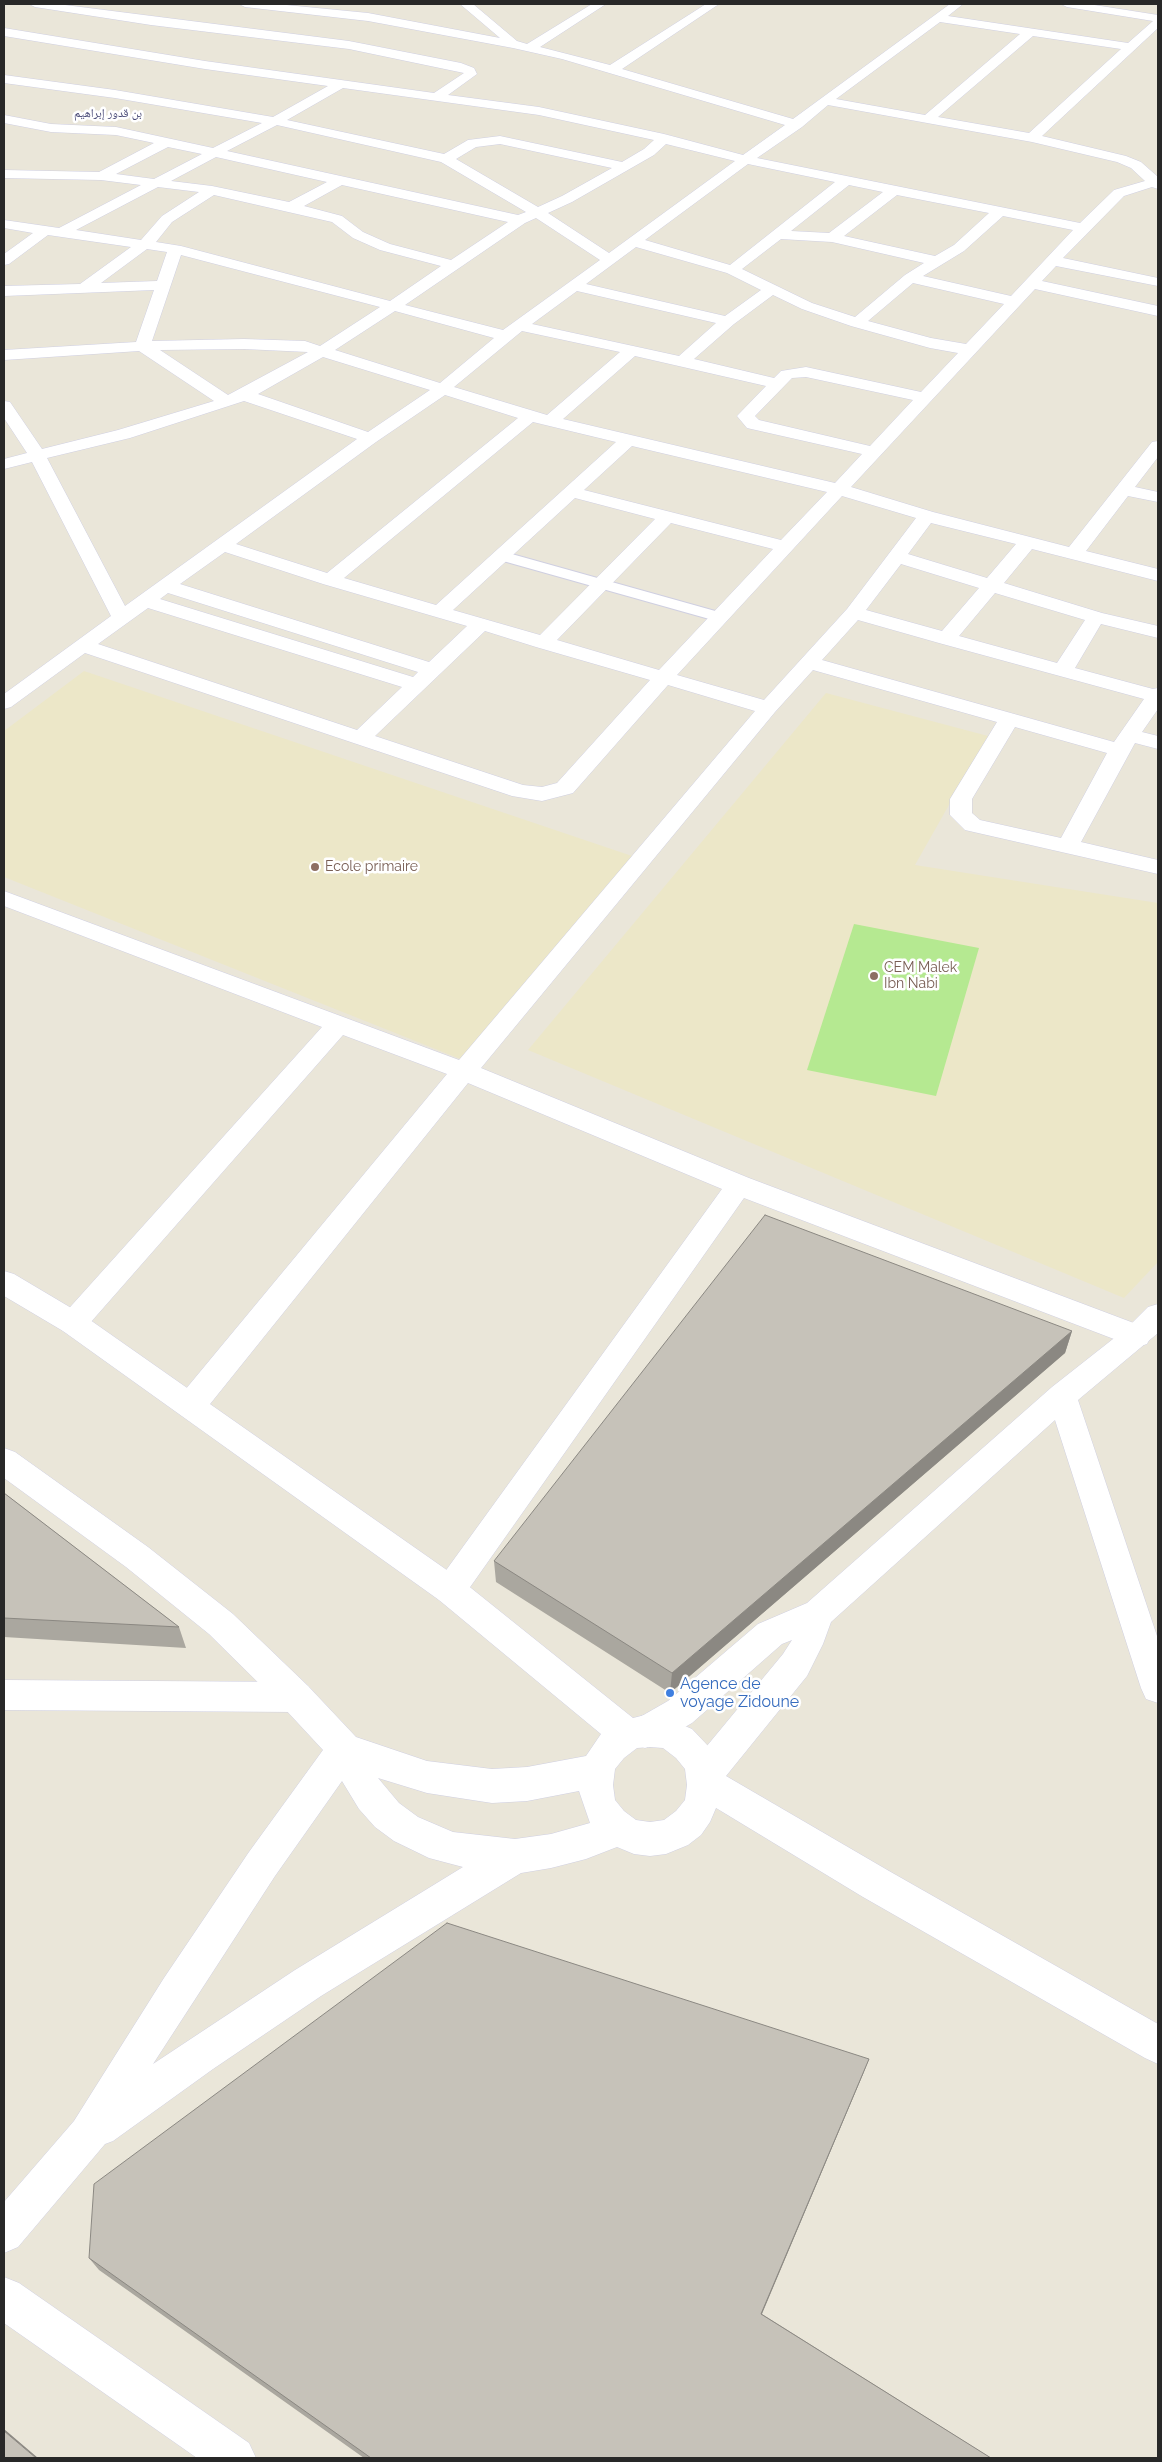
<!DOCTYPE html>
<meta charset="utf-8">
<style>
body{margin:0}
#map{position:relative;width:1162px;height:2462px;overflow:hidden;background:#eae6d9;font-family:Raleway,sans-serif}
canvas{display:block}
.frame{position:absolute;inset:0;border:5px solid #282828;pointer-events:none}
</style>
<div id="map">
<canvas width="1162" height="2462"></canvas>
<div class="frame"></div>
</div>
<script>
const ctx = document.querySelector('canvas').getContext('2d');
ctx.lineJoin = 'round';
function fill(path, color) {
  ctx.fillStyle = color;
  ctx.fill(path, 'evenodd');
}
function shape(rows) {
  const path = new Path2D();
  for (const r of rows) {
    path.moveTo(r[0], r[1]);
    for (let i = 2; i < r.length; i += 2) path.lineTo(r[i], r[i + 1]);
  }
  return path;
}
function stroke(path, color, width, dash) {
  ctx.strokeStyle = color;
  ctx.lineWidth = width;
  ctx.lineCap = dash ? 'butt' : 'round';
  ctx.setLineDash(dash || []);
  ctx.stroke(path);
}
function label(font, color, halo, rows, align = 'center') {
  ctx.font = font + ' Raleway,"Noto Naskh Arabic",sans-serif';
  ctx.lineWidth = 5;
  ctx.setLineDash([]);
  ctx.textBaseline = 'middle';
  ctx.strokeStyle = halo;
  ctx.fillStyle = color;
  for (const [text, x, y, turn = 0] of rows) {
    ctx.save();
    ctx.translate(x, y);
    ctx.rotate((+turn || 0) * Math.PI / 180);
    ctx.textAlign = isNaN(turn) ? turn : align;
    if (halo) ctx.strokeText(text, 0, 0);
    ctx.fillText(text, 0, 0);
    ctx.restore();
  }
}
fill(shape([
 [84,671,635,857,463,1060,4,877,4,731],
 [826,693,988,736,915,865,1158,903,1158,1262,1124,1298,528,1050]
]), '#ece7c8');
fill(shape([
 [854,924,979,948,936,1096,807,1070]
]), '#b5e991');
const service = shape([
 [501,551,726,614,728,617,720,622,496,559,493,556,501,551]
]);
const minor = shape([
 [29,4,57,4,349,41,461,63,474,68,477,74,448,95,539,107,664,134,743,155,785,125,562,59,513,48,368,21,245,7,239,4,276,4,368,13,500,38,460,4,473,4,517,41,527,44,592,4,606,4,540,47,610,65,706,4,719,4,622,69,793,119,950,4,963,4,948,16,1128,43,1153,21,1067,7,1061,4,1088,4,1158,15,1158,28,1042,136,1126,156,1141,162,1158,177,1158,189,1152,187,1124,196,1063,258,1158,278,1158,286,1056,266,1042,281,1158,306,1158,316,1035,289,851,487,933,512,1069,547,1152,442,1158,441,1158,457,1135,487,1158,492,1158,502,1128,496,1086,551,1158,569,1158,581,1032,549,1004,583,1102,613,1158,626,1158,638,1101,624,1075,668,1153,689,1158,688,1158,709,1142,732,1158,736,1158,749,1135,743,1081,842,1158,860,1158,874,965,830,950,815,950,799,997,722,813,670,775,712,481,1068,749,1178,1147,1328,1151,1336,1147,1344,1137,1347,1127,1344,744,1198,461,1600,450,1604,439,1600,434,1590,439,1580,722,1189,468,1083,202,1414,191,1417,180,1414,176,1405,180,1396,447,1074,343,1035,83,1331,73,1334,63,1331,59,1323,63,1315,322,1027,4,906,4,891,459,1060,755,711,668,685,573,793,542,801,512,796,85,653,11,707,4,709,4,694,111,616,32,462,4,469,4,459,27,453,4,418,4,401,10,402,42,449,118,430,214,401,139,351,4,360,4,350,136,342,154,290,4,296,4,286,80,284,131,247,48,235,9,264,4,265,4,254,33,233,4,228,4,220,59,228,141,185,101,180,4,178,4,170,99,172,154,143,116,135,51,132,4,123,4,115,51,124,116,127,213,148,262,123,115,98,4,83,4,75,115,90,273,117,328,86,205,69,4,36,4,28,205,61,434,93,464,73,349,49,151,25,35,7,29,4],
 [940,22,1020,34,925,115,836,99,940,22],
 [1033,36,1121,49,1029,133,938,117,1033,36],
 [343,88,539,115,654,140,644,149,622,162,500,136,468,140,444,154,287,120,343,88],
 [828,105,1032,142,1117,162,1131,168,1145,181,1114,190,1080,223,757,158,802,127,828,105],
 [277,125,441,162,526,212,518,215,227,151,277,125],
 [500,144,612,168,562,196,538,207,456,159,476,147,500,144],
 [666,144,735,161,609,253,548,213,572,202,654,155,666,144],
 [168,147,202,154,154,179,116,174,168,147],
 [216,157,327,182,289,202,212,186,171,181,216,157],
 [748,164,835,182,730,265,645,240,748,164],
 [342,185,508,222,451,260,390,244,363,232,342,216,304,206,342,185],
 [849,185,883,192,829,233,791,231,849,185],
 [158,187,199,192,162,216,141,240,76,230,158,187],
 [214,195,332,222,353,238,380,250,441,266,390,301,181,246,156,242,172,222,214,195],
 [897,195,989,213,954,245,935,256,844,236,897,195],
 [1003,216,1073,230,1011,296,923,276,964,251,1003,216],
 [536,218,600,260,503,330,405,305,525,223,536,218],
 [781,239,832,242,924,263,905,275,855,317,812,303,742,269,781,239],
 [636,247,727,273,761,290,725,316,586,284,636,247],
 [147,249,167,252,157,281,101,283,147,249],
 [181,255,380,307,320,346,305,341,244,339,152,341,181,255],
 [913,283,1004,304,966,344,931,338,868,321,913,283],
 [577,291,716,323,679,356,532,324,577,291],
 [773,295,802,309,851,326,930,348,958,353,921,392,806,367,781,371,774,378,694,359,734,324,773,295],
 [395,311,494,338,440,383,335,350,395,311],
 [522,331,620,352,547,415,454,387,522,331],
 [244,349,308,352,228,395,160,350,244,349],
 [635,356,766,386,737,416,747,428,862,454,835,483,563,419,635,356],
 [323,357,430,390,368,432,258,394,323,357],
 [806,377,913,400,870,446,759,420,755,416,792,378,806,377],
 [445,395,518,418,327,573,236,544,376,442,445,395],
 [244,401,357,439,125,606,47,458,130,438,244,401],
 [533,422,616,442,436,605,344,578,533,422],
 [632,446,827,492,781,540,584,490,632,446],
 [842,496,916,518,847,609,764,700,677,675,842,496],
 [575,498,655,519,540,635,453,610,575,498],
 [671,523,773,549,659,670,557,640,671,523],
 [931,523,1016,544,987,578,908,554,931,523],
 [225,552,323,584,467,626,429,662,180,584,225,552],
 [901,564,979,588,942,631,866,610,901,564],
 [168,593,418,672,413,677,160,599,168,593],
 [995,593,1085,620,1057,663,959,636,995,593],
 [148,608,402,687,357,730,98,644,148,608],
 [858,620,939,643,1144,699,1114,742,822,660,858,620],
 [485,631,536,647,650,680,557,783,542,787,523,785,375,736,485,631],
 [1015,727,1107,753,1061,838,980,820,972,813,972,799,1015,727],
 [4,1680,296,1682,308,1686,313,1697,308,1708,296,1712,4,1710,4,1680],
 [4,2277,19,2283,249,2443,256,2458,197,2458,4,2323,4,2277]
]);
const tertiary = shape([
 [1158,1304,1158,1333,1078,1400,1158,1639,1158,1703,1146,1699,1141,1688,1055,1420,831,1622,823,1644,807,1676,726,1776,889,1871,1158,2024,1158,2064,1145,2058,863,1897,693,1794,687,1776,692,1764,783,1654,792,1640,782,1644,692,1723,657,1743,645,1748,633,1743,628,1732,633,1721,668,1701,758,1624,807,1603,1052,1387,1127,1328,1148,1307,1158,1304]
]);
const secondary = shape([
 [4,1271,14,1274,83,1315,461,1580,633,1718,645,1715,661,1716,692,1729,710,1748,719,1769,722,1785,719,1801,710,1822,701,1835,688,1845,666,1854,650,1856,634,1854,617,1847,586,1859,551,1868,521,1873,321,1996,213,2069,113,2141,105,2144,18,2247,4,2253,4,2202,74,2121,164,1978,249,1852,323,1750,284,1708,209,1634,126,1567,4,1478,4,1448,15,1452,148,1547,233,1614,308,1686,356,1737,427,1761,492,1769,527,1767,586,1756,601,1734,439,1600,63,1331,4,1296,4,1271],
 [650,1747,663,1748,676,1758,685,1769,687,1785,685,1800,676,1811,664,1820,650,1822,636,1820,624,1811,615,1800,613,1785,615,1769,624,1758,637,1748,650,1747],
 [378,1778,427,1793,492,1803,527,1801,579,1791,590,1823,551,1834,515,1839,453,1832,418,1817,399,1803,378,1778],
 [342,1781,359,1809,375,1827,394,1841,429,1858,463,1867,295,1970,153,2064,275,1876,342,1781]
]);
stroke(service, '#cfcfe1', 2);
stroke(minor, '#cfcfe1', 1);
stroke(tertiary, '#cfcfe1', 1);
stroke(secondary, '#cfcfe1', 1);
fill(service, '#fff');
fill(minor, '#fff');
fill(tertiary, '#fff');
fill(secondary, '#fff');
fill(shape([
 [1072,1331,1065,1353,670,1693,496,1582,494,1561],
 [4,1493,179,1627,186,1648,4,1637],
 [869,2059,863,2074,762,2314,991,2458,364,2458,99,2270,89,2258]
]), '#aaa79f');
fill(shape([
 [1072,1331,1065,1353,670,1693,672,1673],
 [869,2059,863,2074,757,2325,761,2314],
 [4,2429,38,2458,36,2458,4,2431]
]), '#8b8882');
const building = shape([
 [765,1215,1072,1331,672,1673,494,1561,765,1215],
 [4,1493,179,1627,4,1618,4,1493],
 [447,1923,869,2059,761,2314,991,2458,371,2458,89,2258,94,2184,447,1923],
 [4,2431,36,2458,4,2458,4,2431]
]);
fill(building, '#c6c2b9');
stroke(building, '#8b8882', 1);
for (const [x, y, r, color] of [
 [315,867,5,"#8d6e63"],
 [874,976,5,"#8d6e63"],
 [670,1693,5,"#3f7fe0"]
]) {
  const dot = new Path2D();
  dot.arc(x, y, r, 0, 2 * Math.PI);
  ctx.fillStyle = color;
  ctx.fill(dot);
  stroke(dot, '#fff', 2);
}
label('12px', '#494a77', '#fff', [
 ["بن قدور إبراهيم",108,113]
]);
label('14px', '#785e54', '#fff', [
 ["Ecole primaire",325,867],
 ["CEM Malek",884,968],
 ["Ibn Nabi",884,984]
], 'left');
label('16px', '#366cbe', '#fff', [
 ["Agence de",680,1684],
 ["voyage Zidoune",680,1702]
], 'left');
</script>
